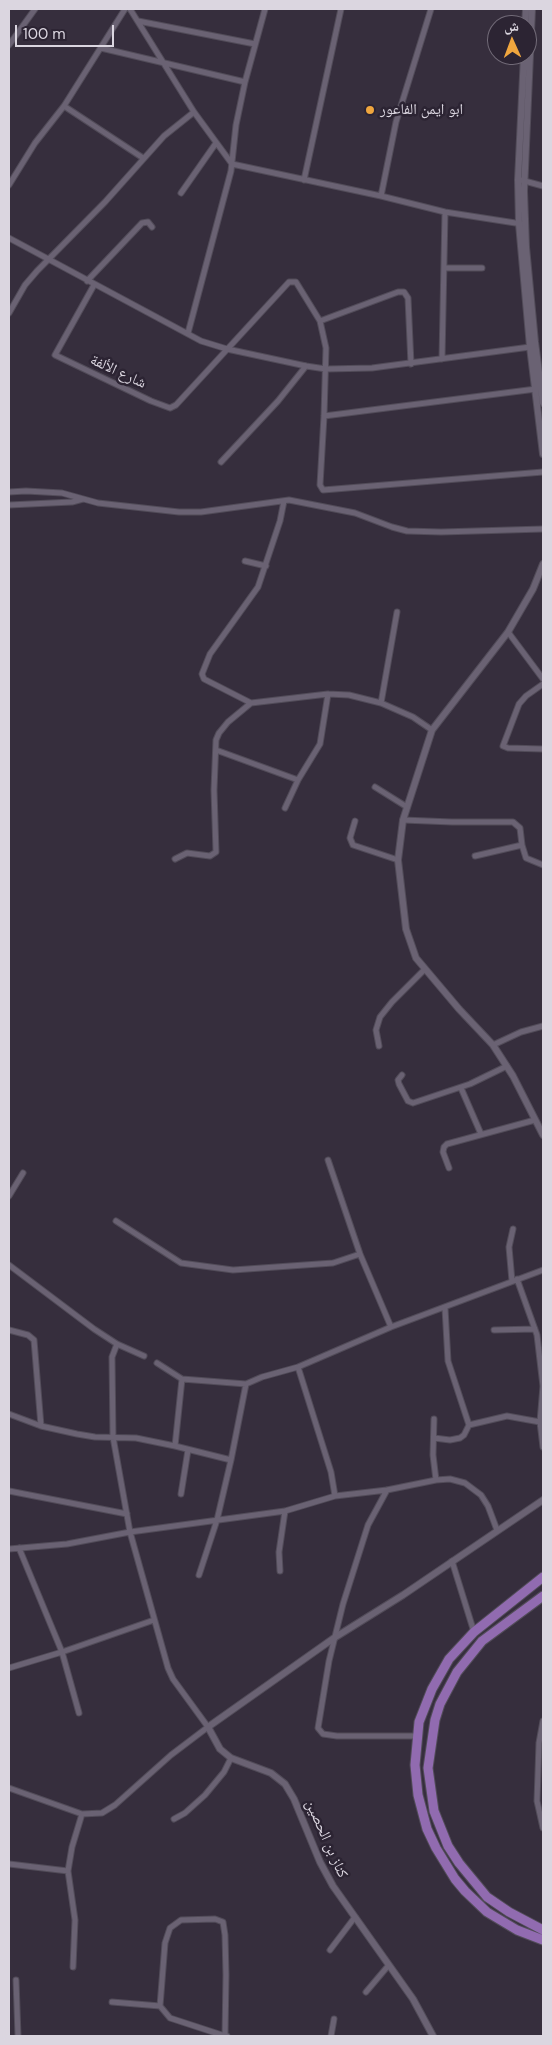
<!DOCTYPE html>
<meta charset="utf-8">
<style>
body{margin:0}
#map{position:relative;width:552px;height:2045px;overflow:hidden;background:#362e3d;font-family:"DM Sans","Noto Naskh Arabic",sans-serif}
canvas{display:block}
.frame{position:absolute;inset:0;border:10px solid #dbd6e0;pointer-events:none}
.north{position:absolute;left:487px;top:15px;width:50px;height:50px;box-sizing:border-box;background:#2c2433;border:1px solid #726b78;border-radius:50%;rotate:358deg;font-size:14px;font-weight:700;line-height:20px;text-align:center;color:#dbd6e0}
.north::after{content:'';display:block;margin:auto;width:18px;height:22px;background:#f0a63e;clip-path:polygon(50% 0,100% 100%,50% 72%,0 100%)}
.scale{position:absolute;left:15px;top:25px;width:99px;height:22px;box-sizing:border-box;border:2px solid #dbd6e0;border-top:0;padding-left:6px;font-size:15px;line-height:18px;white-space:nowrap;color:#dbd6e0;-webkit-text-stroke:4px #2c2433;paint-order:stroke}
</style>
<div id="map">
<canvas width="552" height="2045"></canvas>
<div class="frame"></div>
<div class="north">ش</div>
<div class="scale">100 m</div>
</div>
<script>
const ctx = document.querySelector('canvas').getContext('2d');
ctx.lineJoin = 'round';
function shape(rows) {
  const path = new Path2D();
  for (const r of rows) {
    path.moveTo(r[0], r[1]);
    for (let i = 2; i < r.length; i += 2) path.lineTo(r[i], r[i + 1]);
  }
  return path;
}
function stroke(path, color, width, dash) {
  ctx.strokeStyle = color;
  ctx.lineWidth = width;
  ctx.lineCap = dash ? 'butt' : 'round';
  ctx.setLineDash(dash || []);
  ctx.stroke(path);
}
function label(font, color, halo, rows, align = 'center') {
  ctx.font = font + ' "DM Sans","Noto Naskh Arabic",sans-serif';
  ctx.lineWidth = 5;
  ctx.setLineDash([]);
  ctx.textBaseline = 'middle';
  ctx.strokeStyle = halo;
  ctx.fillStyle = color;
  for (const [text, x, y, turn = 0] of rows) {
    ctx.save();
    ctx.translate(x, y);
    ctx.rotate((+turn || 0) * Math.PI / 180);
    ctx.textAlign = isNaN(turn) ? turn : align;
    if (halo) ctx.strokeText(text, 0, 0);
    ctx.fillText(text, 0, 0);
    ctx.restore();
  }
}
const minor = shape([
 [130,9,194,112,232,164,381,196,445,212,522,224],
 [138,21,255,44],
 [9,45,35,9],
 [101,48,245,82],
 [64,106,143,158],
 [304,180,341,9],
 [521,180,543,186],
 [9,185,35,143,64,106,125,9],
 [181,193,216,143],
 [381,196,396,122,431,9],
 [9,238,201,341,227,349,306,366,326,369,372,368,530,347],
 [444,268,482,268],
 [87,281,142,223,148,222,152,227],
 [94,285,55,355,151,401,170,408,176,405,289,282,296,282,320,321,326,348,324,416,320,485,323,490,543,472],
 [9,313,25,285,37,271,105,202,164,136,194,112],
 [320,321,398,292,404,292,408,298,411,364],
 [188,333,231,171,236,125,245,82,265,9],
 [442,359,445,212],
 [324,416,536,389],
 [221,462,278,401,306,366],
 [9,492,26,491,62,493,98,503,179,512,201,512,289,500,355,513,392,527,407,531,441,532,543,529],
 [9,505,72,502,83,499],
 [245,561,266,566],
 [508,632,543,679],
 [543,684,526,696,519,704,503,746,508,748,543,749],
 [251,703,204,679,202,674,210,654,258,587,280,521,284,501],
 [381,703,397,612],
 [216,750,298,780],
 [375,787,407,807],
 [285,808,298,780,320,744,328,694],
 [403,820,452,822,513,822,520,828,522,845,526,858,543,865],
 [355,821,350,838,353,845,398,860],
 [475,856,522,845],
 [175,859,187,853,210,856,216,852,214,790,216,740,219,733,228,722,251,703,328,694,349,695,381,703,413,717,432,730],
 [493,1045,521,1032,543,1026],
 [379,1046,376,1030,380,1017,392,1002,424,970],
 [402,1075,398,1080,399,1084,408,1101,413,1103,470,1084,507,1066],
 [461,1088,481,1134],
 [328,1160,360,1254,391,1327],
 [449,1168,443,1152,444,1147,447,1144,535,1120],
 [9,1196,23,1173],
 [116,1221,181,1263,233,1270,333,1263,360,1254],
 [9,1265,94,1329,117,1344,144,1356],
 [517,1279,537,1335,543,1386,540,1422,543,1447],
 [512,1281,509,1247,513,1229],
 [9,1330,28,1335,34,1340,41,1426],
 [494,1330,535,1329],
 [157,1363,182,1379,246,1384,262,1377,298,1367,391,1327,543,1270],
 [298,1367,331,1472,335,1496],
 [9,1414,41,1426,77,1434,95,1437,136,1438,175,1446,231,1460],
 [434,1419,433,1455,436,1480],
 [469,1425,507,1416,540,1422],
 [434,1438,450,1440,460,1438,464,1435,469,1425,448,1361,445,1308],
 [175,1446,182,1379],
 [387,1490,368,1525,343,1604,329,1661,318,1728,323,1734,337,1736,417,1736],
 [9,1491,127,1514],
 [181,1494,188,1450],
 [19,1548,62,1652,79,1713],
 [9,1549,67,1544,130,1532,285,1511,335,1496,387,1490,436,1480,450,1479,465,1483,481,1495,488,1506,497,1530],
 [452,1561,474,1632],
 [280,1571,279,1552,285,1511],
 [199,1575,217,1520,231,1460,246,1384],
 [9,1668,62,1652,154,1620],
 [543,1721,539,1743,537,1801,543,1828],
 [9,1788,82,1814,102,1813,115,1805,171,1755,208,1727,173,1679,168,1668,130,1532,113,1437,112,1357,117,1344],
 [174,1819,185,1813,205,1795,224,1772,231,1758],
 [9,1864,68,1871],
 [330,1950,355,1917],
 [73,1967,75,1920,68,1871,72,1847,82,1814],
 [16,1980,18,2036],
 [366,1992,388,1966],
 [112,2002,160,2006],
 [225,2036,226,1975,225,1935,223,1922,215,1919,181,1920,170,1928,165,1943,160,2006,170,2018,225,2036,227,2036],
 [331,2036,334,2019]
]);
const tertiary = shape([
 [532,9,524,191,526,247,535,342,543,403],
 [525,25,526,9],
 [524,55,518,180,519,224,530,347,543,454],
 [543,564,533,589,508,632,432,730,403,820,398,860,406,929,416,958,459,1009,493,1045,513,1076,543,1135],
 [433,2036,413,1999,333,1886,320,1862,294,1799,285,1784,271,1773,231,1758,220,1749,208,1727,334,1638,403,1595,543,1500]
]);
const trunk = shape([
 [543,1577,474,1632,449,1659,432,1689,419,1722,415,1765,418,1795,427,1829,436,1848,455,1879,465,1891,487,1912,517,1930,543,1940],
 [543,1596,482,1641,457,1672,440,1704,435,1720,428,1768,434,1811,448,1846,459,1863,487,1897,509,1912,543,1930]
]);
stroke(minor, '#524c59', 7);
stroke(tertiary, '#524c59', 8);
stroke(trunk, '#524c59', 11);
stroke(minor, '#6a6273', 5);
stroke(tertiary, '#6a6273', 6);
stroke(trunk, '#916bb0', 9);
for (const [x, y, r, color] of [
 [370,110,5,"#f0a63e"]
]) {
  const dot = new Path2D();
  dot.arc(x, y, r, 0, 2 * Math.PI);
  ctx.fillStyle = color;
  ctx.fill(dot);
  stroke(dot, '#2c2433', 2);
}
label('15px', '#dbd6e0', '#2c2433', [
 ["ابو ايمن الفاعور",380,110]
], 'left');
label('15px', '#dbd6e0', '#2c2433', [
 ["شارع الألفة",118,372,25],
 ["كناز بن الحصين",326,1839,66]
]);
</script>
